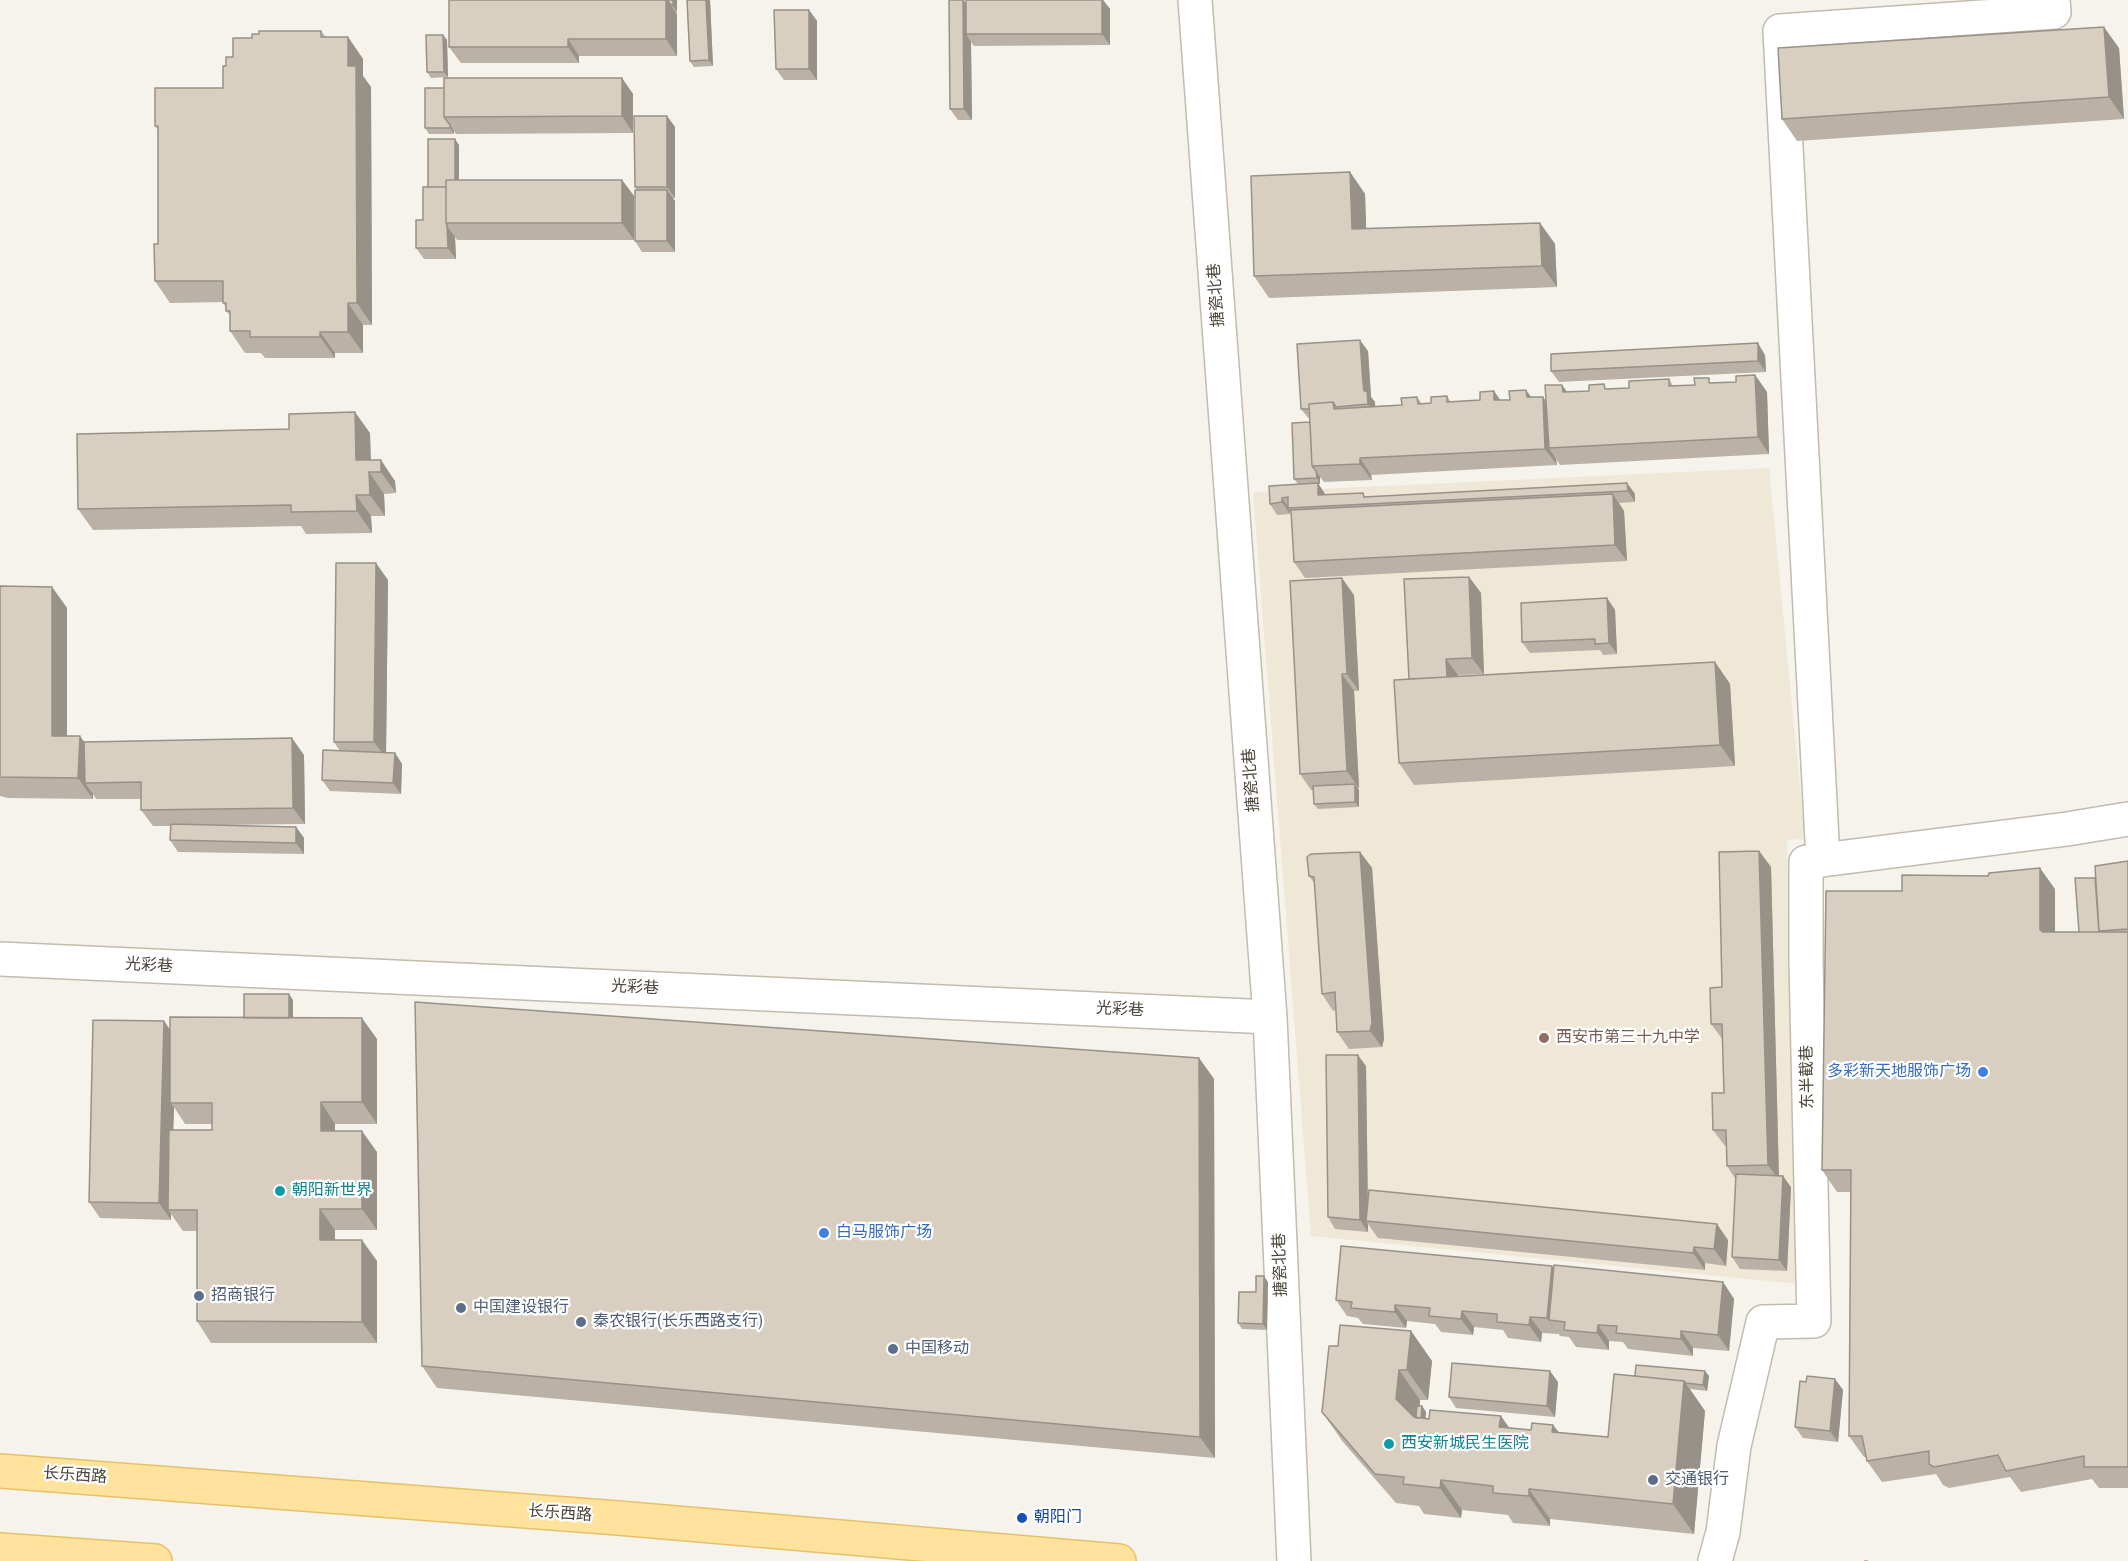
<!DOCTYPE html>
<meta charset="utf-8">
<style>
body{margin:0}
canvas{display:block;background:#f6f3ec}
</style>
<canvas width="2128" height="1561"></canvas>
<script>
const ctx = document.querySelector('canvas').getContext('2d');
ctx.lineJoin = 'round';
function fill(path, color) {
  ctx.fillStyle = color;
  ctx.fill(path, 'evenodd');
}
function shape(rows) {
  const path = new Path2D();
  for (const r of rows) {
    path.moveTo(r[0], r[1]);
    for (let i = 2; i < r.length; i += 2) path.lineTo(r[i], r[i + 1]);
  }
  return path;
}
function stroke(path, color, width, dash) {
  ctx.strokeStyle = color;
  ctx.lineWidth = width;
  ctx.lineCap = dash ? 'butt' : 'round';
  ctx.setLineDash(dash || []);
  ctx.stroke(path);
}
function label(font, color, halo, rows, align = 'center') {
  ctx.font = font + ' "Roboto Condensed","Noto Sans SC",sans-serif';
  ctx.lineWidth = 4.5;
  ctx.setLineDash([]);
  ctx.textBaseline = 'middle';
  ctx.strokeStyle = halo;
  ctx.fillStyle = color;
  for (const [text, x, y, turn = 0] of rows) {
    ctx.save();
    ctx.translate(x, y);
    ctx.rotate((+turn || 0) * Math.PI / 180);
    ctx.textAlign = isNaN(turn) ? turn : align;
    if (halo) ctx.strokeText(text, 0, 0);
    ctx.fillText(text, 0, 0);
    ctx.restore();
  }
}
fill(shape([
 [1769,468,1805,839,1787,840,1798,1284,1311,1236,1253,492]
]), '#efe8d6');
const minor = shape([
 [1195,0,1270,1017,1294,1561],
 [1823,860,1780,31,2054,12,2053,0],
 [0,959,1270,1017],
 [1715,1561,1723,1532,1734,1446,1763,1322,1814,1321,1806,962,1806,862,2067,829,2128,819]
]);
const major = shape([
 [0,1471,618,1518,1119,1561],
 [0,1550,155,1561]
]);
stroke(minor, '#c2bbae', 36);
stroke(major, '#e6c16a', 36);
stroke(shape([
 [1866,1561,1866,1560]
]), '#c4b79f', 4, [3, 3]);
stroke(minor, '#fff', 33);
stroke(major, '#ffe39c', 33);
fill(shape([
 [449,0,677,0,677,12,676,12,677,14,677,56,579,56,579,63,461,63,449,47],
 [687,0,710,0,713,66,694,67,690,61],
 [949,0,964,0,966,3,966,0,1103,0,1110,9,1110,45,974,46,971,42,972,120,958,120,950,109],
 [809,10,817,21,817,80,784,80,776,69],
 [321,31,326,37,348,37,363,59,363,76,371,87,372,325,363,325,363,353,335,353,335,358,265,358,261,353,245,353,230,331,230,315,226,311,226,308,223,302,170,303,155,281,158,244,158,130,155,126,223,88,226,66,252,38],
 [443,35,447,40,448,77,431,78,427,72],
 [2119,48,2124,119,1797,141,1782,119],
 [622,78,633,94,633,133,456,134,454,131,454,134,429,134,425,128,444,88],
 [667,116,675,127,675,198,673,198,675,201,675,252,642,252,635,241,637,190,635,187],
 [459,145,459,180,622,180,634,196,634,240,457,240,455,237,456,259,424,259,416,248,423,220,428,187],
 [1350,172,1365,194,1366,229,1540,223,1555,244,1557,287,1269,298,1254,276],
 [1368,351,1371,395,1371,397,1375,402,1375,406,1402,405,1417,397,1422,404,1431,403,1447,396,1451,402,1510,400,1543,397,1546,401,1568,392,1629,388,1669,379,1673,386,1736,382,1755,375,1767,392,1769,454,1560,465,1556,459,1557,465,1371,475,1372,480,1324,482,1320,477,1320,484,1318,484,1325,495,1366,497,1627,483,1635,494,1635,502,1619,503,1624,511,1627,561,1305,578,1294,562,1291,512,1290,510,1290,514,1277,515,1270,504,1298,484,1294,479,1310,422,1310,420,1301,409],
 [1765,355,1766,372,1559,382,1551,371],
 [370,433,371,460,395,481,396,493,384,494,385,516,371,516,372,533,306,534,301,526,93,530,78,509],
 [1469,577,1481,593,1484,674,1458,675,1458,676,1715,662,1730,684,1735,766,1414,785,1399,763,1409,679],
 [388,580,386,753,395,753,402,764,401,794,330,791,322,780,340,751,334,742],
 [0,586,52,587,67,608,67,736,84,742,304,755,305,824,217,825,296,827,304,838,304,854,178,852,170,840,171,826,153,826,141,810,141,799,96,799,93,794,93,799,8,798,0,796],
 [1354,595,1359,691,1354,691,1359,788,1357,788,1359,790,1359,807,1318,809,1314,804,1313,790,1311,790,1300,774],
 [1607,598,1615,610,1617,654,1603,655,1600,650,1530,653,1522,642],
 [1759,851,1771,867,1779,1176,1791,1187,1787,1271,1740,1269,1732,1257,1736,1180,1727,1166,1726,1146,1725,1146,1713,1130,1724,1093,1723,1040,1711,1024],
 [1360,852,1372,868,1384,1039,1382,1047,1349,1049,1337,1032,1336,1010,1333,1011,1322,994,1315,884,1309,876],
 [2128,861,2128,1488,2099,1488,2092,1479,2021,1492,2010,1477,1949,1488,1943,1485,1936,1474,1882,1482,1867,1461,1866,1457,1864,1457,1849,1436,1851,1192,1837,1192,1822,1170,2055,889,2055,932,2079,932,2095,878],
 [293,1000,293,1018,377,1039,377,1124,335,1124,335,1131,377,1152,377,1230,335,1230,335,1240,377,1261,377,1343,211,1343,197,1321,197,1231,183,1231,171,1214,171,1220,100,1218,89,1202,164,1021,170,1030,244,1018],
 [174,1107,185,1124,212,1124,212,1130,173,1130],
 [1199,1058,1214,1079,1215,1458,437,1388,422,1366],
 [1366,1066,1368,1203,1728,1240,1726,1266,1705,1263,1705,1270,1378,1238,1368,1224,1368,1232,1335,1229,1328,1217],
 [1554,1269,1723,1282,1734,1299,1729,1351,1693,1348,1693,1356,1628,1349,1623,1342,1609,1341,1609,1350,1576,1347,1569,1337,1560,1336,1558,1333,1558,1334,1542,1333,1541,1342,1508,1338,1503,1330,1474,1327,1473,1335,1441,1332,1435,1324,1407,1321,1406,1328,1363,1324,1358,1318,1347,1316,1336,1300],
 [1268,1282,1267,1330,1242,1329,1238,1323,1256,1292],
 [1411,1331,1432,1361,1428,1400,1420,1400,1420,1406,1422,1406,1426,1412,1425,1418,1531,1430,1553,1425,1559,1432,1608,1437,1635,1376,1709,1376,1707,1391,1690,1389,1705,1411,1694,1534,1550,1519,1550,1526,1513,1523,1508,1515,1462,1510,1461,1518,1424,1514,1419,1506,1396,1503,1343,1442,1322,1412,1338,1346],
 [1835,1379,1843,1390,1838,1442,1803,1438,1795,1427],
 [1558,1382,1555,1417,1456,1408,1449,1397]
]), '#bab2a6');
fill(shape([
 [666,0,667,0,677,14,677,56,666,39],
 [673,0,677,0,677,12,673,6],
 [706,0,710,0,713,66,709,60],
 [963,0,971,10,966,34,971,42,972,120,964,109],
 [1102,0,1103,0,1110,9,1110,45,1102,34],
 [809,10,817,21,817,80,809,69],
 [2104,27,2119,48,2124,119,2109,97],
 [443,35,447,40,448,77,444,72],
 [348,37,363,59,363,76,371,87,372,325,357,303,348,66],
 [568,39,579,56,579,63,568,47],
 [622,78,633,94,633,133,622,116],
 [667,116,675,127,675,198,667,187],
 [450,125,454,131,454,134,450,128],
 [455,139,459,145,459,194,455,189],
 [1350,172,1365,194,1367,251,1352,229],
 [622,180,634,196,634,240,622,223],
 [667,190,675,201,675,252,667,241],
 [1540,223,1555,244,1557,287,1542,266],
 [447,226,455,237,456,259,448,248],
 [348,303,363,325,363,353,348,332],
 [320,332,335,353,335,358,320,337],
 [1360,340,1368,351,1371,397,1375,402,1376,416,1368,404,1364,391],
 [1758,343,1765,355,1766,372,1758,361],
 [1755,375,1767,392,1769,454,1758,437],
 [1562,385,1574,401,1563,392],
 [1526,390,1538,406,1527,397],
 [1494,391,1506,408,1494,400],
 [1543,397,1554,413,1549,448,1556,459,1557,465,1545,449],
 [355,412,370,433,371,472,369,472,384,494,385,516,370,495,356,460],
 [1360,458,1371,475,1372,480,1360,464],
 [381,460,395,481,396,493,381,472],
 [1316,471,1320,477,1320,484,1317,478],
 [1318,483,1325,494,1326,506,1318,495],
 [1627,483,1635,494,1635,502,1628,491],
 [1613,494,1624,511,1627,561,1615,545],
 [356,495,371,516,372,533,357,511],
 [1282,498,1289,508,1288,508,1290,510,1290,514,1282,502],
 [376,563,388,580,386,758,374,742],
 [1469,577,1481,593,1484,674,1472,658],
 [1342,578,1354,595,1359,691,1347,674],
 [52,587,67,608,67,757,52,736],
 [1607,598,1615,610,1617,654,1609,643],
 [1446,659,1458,675,1459,697,1447,680],
 [1715,662,1730,684,1735,766,1720,745],
 [1342,674,1354,691,1359,788,1347,771],
 [80,736,95,757,85,783,93,794,93,799,78,778],
 [292,738,304,755,305,824,293,808],
 [395,753,402,764,401,794,393,783],
 [1355,784,1359,790,1359,807,1355,802],
 [296,827,304,838,304,854,296,843],
 [1759,851,1771,867,1779,1181,1768,1165],
 [1360,852,1372,868,1384,1039,1382,1047,1370,1031],
 [2040,868,2055,889,2055,951,2040,930],
 [289,994,293,1000,293,1026,289,1020],
 [362,1018,377,1039,377,1124,362,1102],
 [164,1021,175,1037,170,1103,174,1107,171,1210,168,1210,171,1214,171,1220,159,1203],
 [1358,1055,1366,1066,1368,1221,1366,1221,1368,1224,1368,1232,1360,1220],
 [1199,1058,1214,1079,1215,1458,1200,1437],
 [321,1102,335,1124,335,1152,321,1131],
 [362,1131,377,1152,377,1230,362,1209],
 [1783,1176,1791,1187,1787,1271,1779,1260],
 [320,1209,335,1230,335,1261,320,1240],
 [1717,1224,1728,1240,1726,1266,1714,1249],
 [362,1240,377,1261,377,1343,362,1322],
 [1694,1247,1705,1263,1705,1270,1693,1253],
 [1552,1266,1563,1282,1549,1320,1558,1334,1547,1318],
 [1264,1276,1268,1282,1267,1330,1263,1324],
 [1723,1282,1734,1299,1729,1351,1718,1335],
 [1395,1305,1407,1321,1406,1328,1395,1312],
 [1462,1311,1474,1327,1473,1335,1461,1319],
 [1530,1317,1542,1333,1541,1342,1529,1325],
 [1598,1325,1609,1341,1609,1350,1597,1333],
 [1411,1331,1432,1361,1428,1400,1407,1370],
 [1681,1331,1693,1348,1693,1356,1681,1339],
 [1399,1370,1420,1400,1418,1424,1396,1399],
 [1550,1371,1558,1382,1555,1417,1547,1406],
 [1705,1371,1709,1376,1707,1391,1703,1385],
 [1835,1379,1843,1390,1838,1442,1830,1431],
 [1684,1381,1705,1411,1694,1534,1673,1504],
 [1422,1406,1426,1412,1425,1426,1421,1421],
 [1501,1416,1522,1446,1499,1427],
 [1553,1425,1574,1454,1552,1432],
 [1441,1480,1462,1510,1461,1518,1440,1488],
 [1529,1489,1550,1519,1550,1526,1529,1496]
]), '#979187');
const building = shape([
 [449,0,666,0,666,39,568,39,568,47,449,47,449,0],
 [667,0,673,0,673,6,672,6,667,0],
 [687,0,706,0,709,60,690,61,687,0],
 [949,0,963,0,964,109,950,109,949,0],
 [966,0,1102,0,1102,34,966,34,966,0],
 [774,10,809,10,809,69,776,69,774,10],
 [2104,27,2109,97,1782,119,1778,48,2104,27],
 [259,31,321,31,321,37,348,37,348,66,356,66,357,303,348,303,348,332,320,332,320,337,250,337,250,331,230,331,230,311,226,311,226,303,223,303,223,281,155,281,154,244,158,244,158,126,155,126,155,88,223,88,223,66,226,66,226,57,233,57,233,38,252,38,252,34,259,34,259,31],
 [426,35,443,35,444,72,427,72,426,35],
 [444,78,622,78,622,116,444,117,444,78],
 [425,88,444,88,444,117,450,125,450,128,425,128,425,88],
 [634,116,667,116,667,187,635,187,634,116],
 [428,139,455,139,455,180,446,180,446,187,428,187,428,139],
 [1350,172,1352,229,1540,223,1542,266,1254,276,1251,176,1350,172],
 [446,180,622,180,622,223,446,223,446,180],
 [423,187,446,187,446,223,447,226,448,248,416,248,416,220,423,220,423,187],
 [635,190,667,190,667,241,635,241,635,190],
 [1360,340,1363,383,1364,391,1367,391,1368,404,1336,407,1333,402,1309,404,1309,409,1301,409,1297,344,1360,340],
 [1758,343,1758,361,1551,371,1551,354,1758,343],
 [1755,375,1758,437,1549,448,1545,385,1562,385,1563,392,1589,391,1589,385,1604,384,1605,389,1629,388,1629,381,1669,379,1669,386,1695,385,1694,378,1709,378,1709,383,1736,382,1736,376,1755,375],
 [1526,390,1527,397,1543,397,1545,449,1360,458,1360,464,1312,466,1309,404,1333,402,1334,409,1402,405,1401,398,1417,397,1418,404,1431,403,1431,397,1447,396,1447,402,1480,400,1480,392,1494,391,1494,400,1510,400,1509,391,1526,390],
 [355,412,356,460,381,460,381,472,369,472,370,495,356,495,357,511,291,512,291,505,78,509,77,434,289,429,289,414,355,412],
 [1310,422,1312,466,1316,471,1317,478,1294,479,1292,423,1310,422],
 [1318,483,1318,495,1363,493,1364,497,1627,483,1628,491,1288,508,1288,497,1282,498,1282,502,1270,504,1269,486,1318,483],
 [1613,494,1615,545,1294,562,1291,510,1613,494],
 [336,563,376,563,374,742,334,742,336,563],
 [1469,577,1472,658,1446,659,1447,677,1409,679,1404,579,1469,577],
 [1342,578,1347,674,1342,674,1347,771,1300,774,1290,581,1342,578],
 [0,586,52,587,52,736,80,736,78,778,0,777,0,586],
 [1607,598,1609,643,1595,644,1595,639,1522,642,1521,603,1607,598],
 [1715,662,1720,745,1399,763,1394,680,1715,662],
 [292,738,293,808,141,810,141,782,85,783,84,742,292,738],
 [323,750,395,753,393,783,322,780,323,750],
 [1355,784,1355,802,1314,804,1313,786,1355,784],
 [171,824,296,827,296,843,170,840,171,824],
 [1759,851,1768,1165,1727,1166,1726,1130,1713,1130,1712,1093,1724,1093,1722,1024,1711,1024,1710,988,1722,987,1719,852,1759,851],
 [1360,852,1372,1023,1370,1031,1337,1032,1335,992,1322,994,1314,877,1309,876,1307,857,1311,854,1360,852],
 [2128,861,2128,929,2099,931,2095,866,2128,861],
 [2040,868,2040,930,2043,932,2128,932,2128,1467,2084,1467,2084,1456,2006,1471,1998,1455,1934,1467,1929,1464,1929,1451,1867,1461,1862,1436,1849,1436,1851,1170,1822,1170,1826,891,1902,891,1902,875,1988,876,1989,873,2040,868],
 [2075,878,2095,878,2099,932,2079,932,2075,878],
 [244,994,289,994,289,1018,244,1018,244,994],
 [415,1002,1199,1058,1200,1437,422,1366,415,1002],
 [170,1017,362,1018,362,1102,321,1102,321,1131,362,1131,362,1209,320,1209,320,1240,362,1240,362,1322,197,1321,197,1210,168,1210,169,1130,212,1130,212,1103,170,1103,170,1017],
 [93,1020,164,1021,159,1203,89,1202,93,1020],
 [1326,1055,1358,1055,1360,1220,1328,1217,1326,1055],
 [1736,1174,1783,1176,1779,1260,1732,1257,1736,1174],
 [1369,1190,1717,1224,1714,1249,1694,1247,1693,1253,1366,1221,1369,1190],
 [1341,1246,1552,1266,1547,1318,1530,1317,1529,1325,1497,1322,1497,1314,1462,1311,1461,1319,1429,1316,1430,1308,1395,1305,1395,1312,1351,1308,1352,1302,1336,1300,1341,1246],
 [1554,1265,1723,1282,1718,1335,1681,1331,1681,1339,1616,1333,1617,1326,1598,1325,1597,1333,1564,1330,1565,1322,1549,1320,1554,1265],
 [1256,1276,1264,1276,1263,1324,1238,1323,1239,1292,1256,1292,1256,1276],
 [1340,1325,1411,1331,1407,1370,1399,1370,1396,1399,1414,1417,1429,1419,1430,1410,1501,1416,1499,1427,1531,1430,1532,1423,1553,1425,1552,1432,1608,1437,1614,1374,1684,1381,1673,1504,1529,1489,1529,1496,1493,1493,1493,1486,1441,1480,1440,1488,1403,1484,1404,1477,1375,1474,1322,1412,1329,1346,1338,1346,1340,1325],
 [1452,1363,1550,1371,1547,1406,1449,1397,1452,1363],
 [1636,1365,1705,1371,1703,1385,1686,1383,1684,1381,1635,1376,1636,1365],
 [1807,1376,1835,1379,1830,1431,1795,1427,1800,1381,1806,1382,1807,1376],
 [1417,1406,1422,1406,1421,1418,1416,1418,1417,1406]
]);
fill(building, '#d8cfc1');
stroke(building, '#979187', 1.5);
for (const [x, y, r, color] of [
 [1544,1038,6,"#8d6e63"],
 [1983,1072,6,"#3f7fe0"],
 [280,1191,6,"#0f9aa8"],
 [824,1233,6,"#3f7fe0"],
 [199,1296,6,"#5c6f8a"],
 [461,1308,6,"#5c6f8a"],
 [581,1322,6,"#5c6f8a"],
 [893,1349,6,"#5c6f8a"],
 [1389,1444,6,"#0f9aa8"],
 [1653,1480,6,"#5c6f8a"],
 [1022,1518,6,"#1a4fb4"]
]) {
  const dot = new Path2D();
  dot.arc(x, y, r, 0, 2 * Math.PI);
  ctx.fillStyle = color;
  ctx.fill(dot);
  stroke(dot, '#fff', 2);
}
label('16px', '#4b4439', '#fff', [
 ["搪瓷北巷",1217,295,-94],
 ["搪瓷北巷",1252,780,-94],
 ["光彩巷",149,966,3],
 ["光彩巷",635,988,3],
 ["光彩巷",1120,1010,3],
 ["东半截巷",1808,1077,-91],
 ["搪瓷北巷",1281,1265,-92],
 ["长乐西路",75,1476,4],
 ["长乐西路",560,1514,4]
]);
label('16px', '#785e54', '#fff', [
 ["西安市第三十九中学",1556,1038]
], 'left');
label('16px', '#366cbe', '#fff', [
 ["多彩新天地服饰广场",1971,1072],
 ["白马服饰广场",836,1233,"left"]
], 'right');
label('16px', '#0d838f', '#fff', [
 ["朝阳新世界",292,1191],
 ["西安新城民生医院",1401,1444]
], 'left');
label('16px', '#4e5e75', '#fff', [
 ["招商银行",211,1296],
 ["中国建设银行",473,1308],
 ["秦农银行(长乐西路支行)",593,1322],
 ["中国移动",905,1349],
 ["交通银行",1665,1480]
], 'left');
label('16px', '#164399', '#fff', [
 ["朝阳门",1034,1518]
], 'left');
</script>
